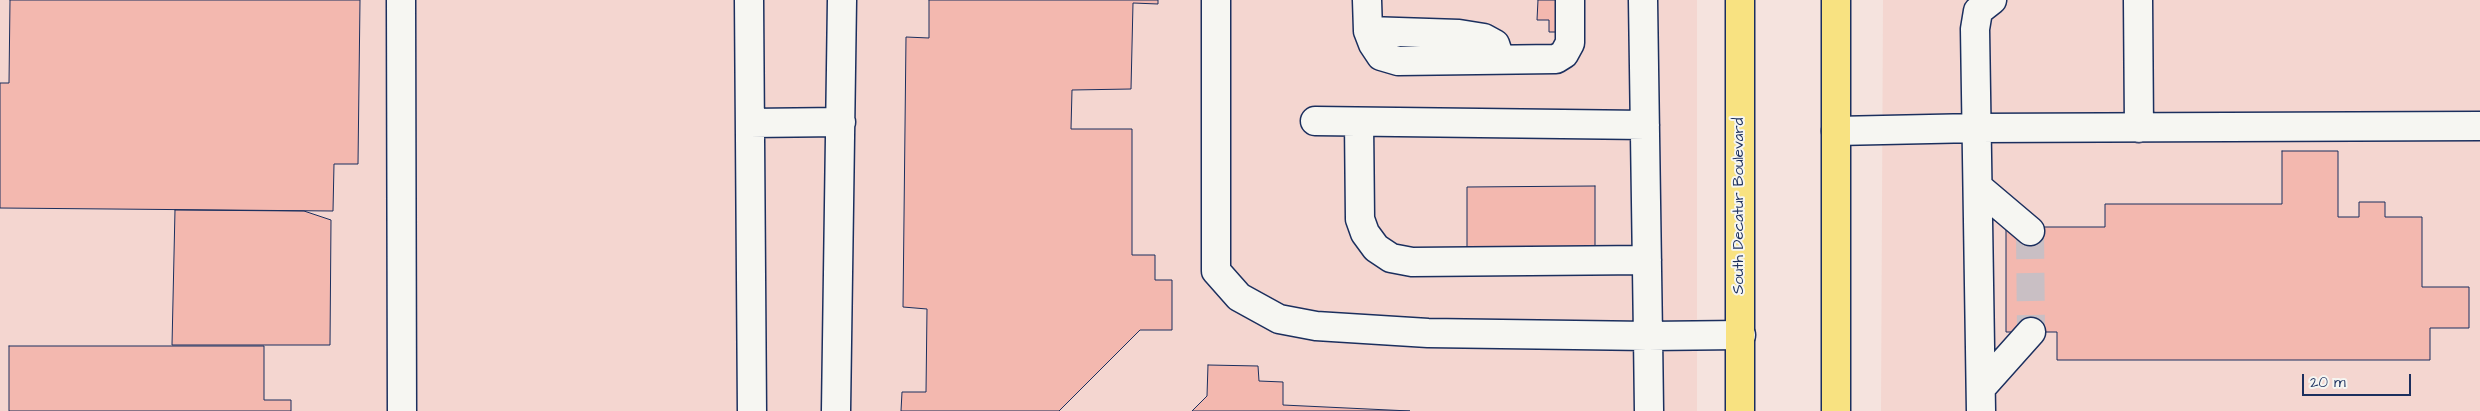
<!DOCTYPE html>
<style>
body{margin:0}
#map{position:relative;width:2480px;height:411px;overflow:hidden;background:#f5e3de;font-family:"Architects Daughter",sans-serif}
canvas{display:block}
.scale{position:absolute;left:2302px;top:374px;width:109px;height:22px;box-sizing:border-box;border:2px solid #1b2f5e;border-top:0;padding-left:6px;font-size:15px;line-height:18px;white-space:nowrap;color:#1b2f5e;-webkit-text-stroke:4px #f6f6f2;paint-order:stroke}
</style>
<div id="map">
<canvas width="2480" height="411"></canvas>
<div class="scale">20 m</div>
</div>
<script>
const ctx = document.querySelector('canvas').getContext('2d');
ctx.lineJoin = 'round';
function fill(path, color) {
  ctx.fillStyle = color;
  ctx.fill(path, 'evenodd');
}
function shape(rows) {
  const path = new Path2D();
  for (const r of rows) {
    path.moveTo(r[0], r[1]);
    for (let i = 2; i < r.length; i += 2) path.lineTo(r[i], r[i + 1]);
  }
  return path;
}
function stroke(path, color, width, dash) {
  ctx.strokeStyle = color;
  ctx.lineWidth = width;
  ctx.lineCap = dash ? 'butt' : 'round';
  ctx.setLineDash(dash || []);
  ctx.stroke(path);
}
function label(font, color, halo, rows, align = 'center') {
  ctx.font = font + ' "Architects Daughter",sans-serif';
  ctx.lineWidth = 4;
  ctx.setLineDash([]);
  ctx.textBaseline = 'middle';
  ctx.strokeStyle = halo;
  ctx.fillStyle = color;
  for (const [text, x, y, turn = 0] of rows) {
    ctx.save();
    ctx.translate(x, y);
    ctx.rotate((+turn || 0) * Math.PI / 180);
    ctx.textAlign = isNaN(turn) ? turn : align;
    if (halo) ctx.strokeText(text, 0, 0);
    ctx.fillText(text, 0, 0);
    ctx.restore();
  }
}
fill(shape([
 [0,0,1697,0,1697,411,0,411],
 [1883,0,2480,0,2480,411,1881,411]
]), '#f4d6d0');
const building = shape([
 [10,0,360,0,358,164,334,164,333,211,0,208,0,83,9,83,10,0],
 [929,0,1158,0,1158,4,1133,3,1131,89,1072,90,1071,129,1132,129,1132,255,1155,255,1155,280,1172,280,1172,330,1140,330,1059,411,901,411,902,392,926,392,927,309,903,307,906,37,929,38,929,0],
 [1538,0,1566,0,1565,32,1549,32,1549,20,1537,20,1538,0],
 [2282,151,2338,151,2338,217,2359,217,2359,202,2385,202,2385,217,2422,217,2422,287,2469,287,2469,328,2430,328,2430,360,2057,360,2057,332,2006,332,2006,227,2105,227,2105,204,2282,204,2282,151],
 [1595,186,1595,247,1555,247,1554,258,1533,248,1467,248,1467,187,1595,186],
 [175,210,304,211,331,220,330,345,172,345,175,210],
 [9,346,264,346,264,400,291,400,291,411,9,411,9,346],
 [1208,365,1258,366,1259,381,1283,382,1283,405,1410,411,1192,411,1207,396,1208,365]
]);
fill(building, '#f3b8af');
stroke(building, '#1b2f5e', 1);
stroke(shape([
 [2030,231,2031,332]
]), '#c9bfc4', 28, [28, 14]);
const minor = shape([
 [401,0,402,411],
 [749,0,752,411],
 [1216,0,1216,271,1239,297,1279,319,1316,326,1428,333,1648,336,1649,411],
 [1367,0,1368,31,1373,44,1381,56,1398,61,1556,59,1564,54,1570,43,1570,0],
 [1643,0,1648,336,1741,335],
 [2138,0,2139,128],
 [1368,31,1459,34,1484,38,1495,44,1500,59],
 [1315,121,1645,125],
 [1359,122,1360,219,1365,233,1376,248,1391,258,1412,262,1647,260],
 [750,123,841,122],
 [1836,131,1977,128,2480,126],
 [1978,187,2030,231],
 [1981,388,2031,332],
 [836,411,842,0],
 [1981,411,1975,29,1978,11,1992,0]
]);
const major = shape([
 [1740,411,1740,0],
 [1836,411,1836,0]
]);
stroke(minor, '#1b2f5e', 31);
stroke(major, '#1b2f5e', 31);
stroke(minor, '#f6f6f2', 28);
stroke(major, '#f8e281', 28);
label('15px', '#1b2f5e', '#f6f6f2', [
 ["South Decatur Boulevard",1740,206,-90]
]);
</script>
